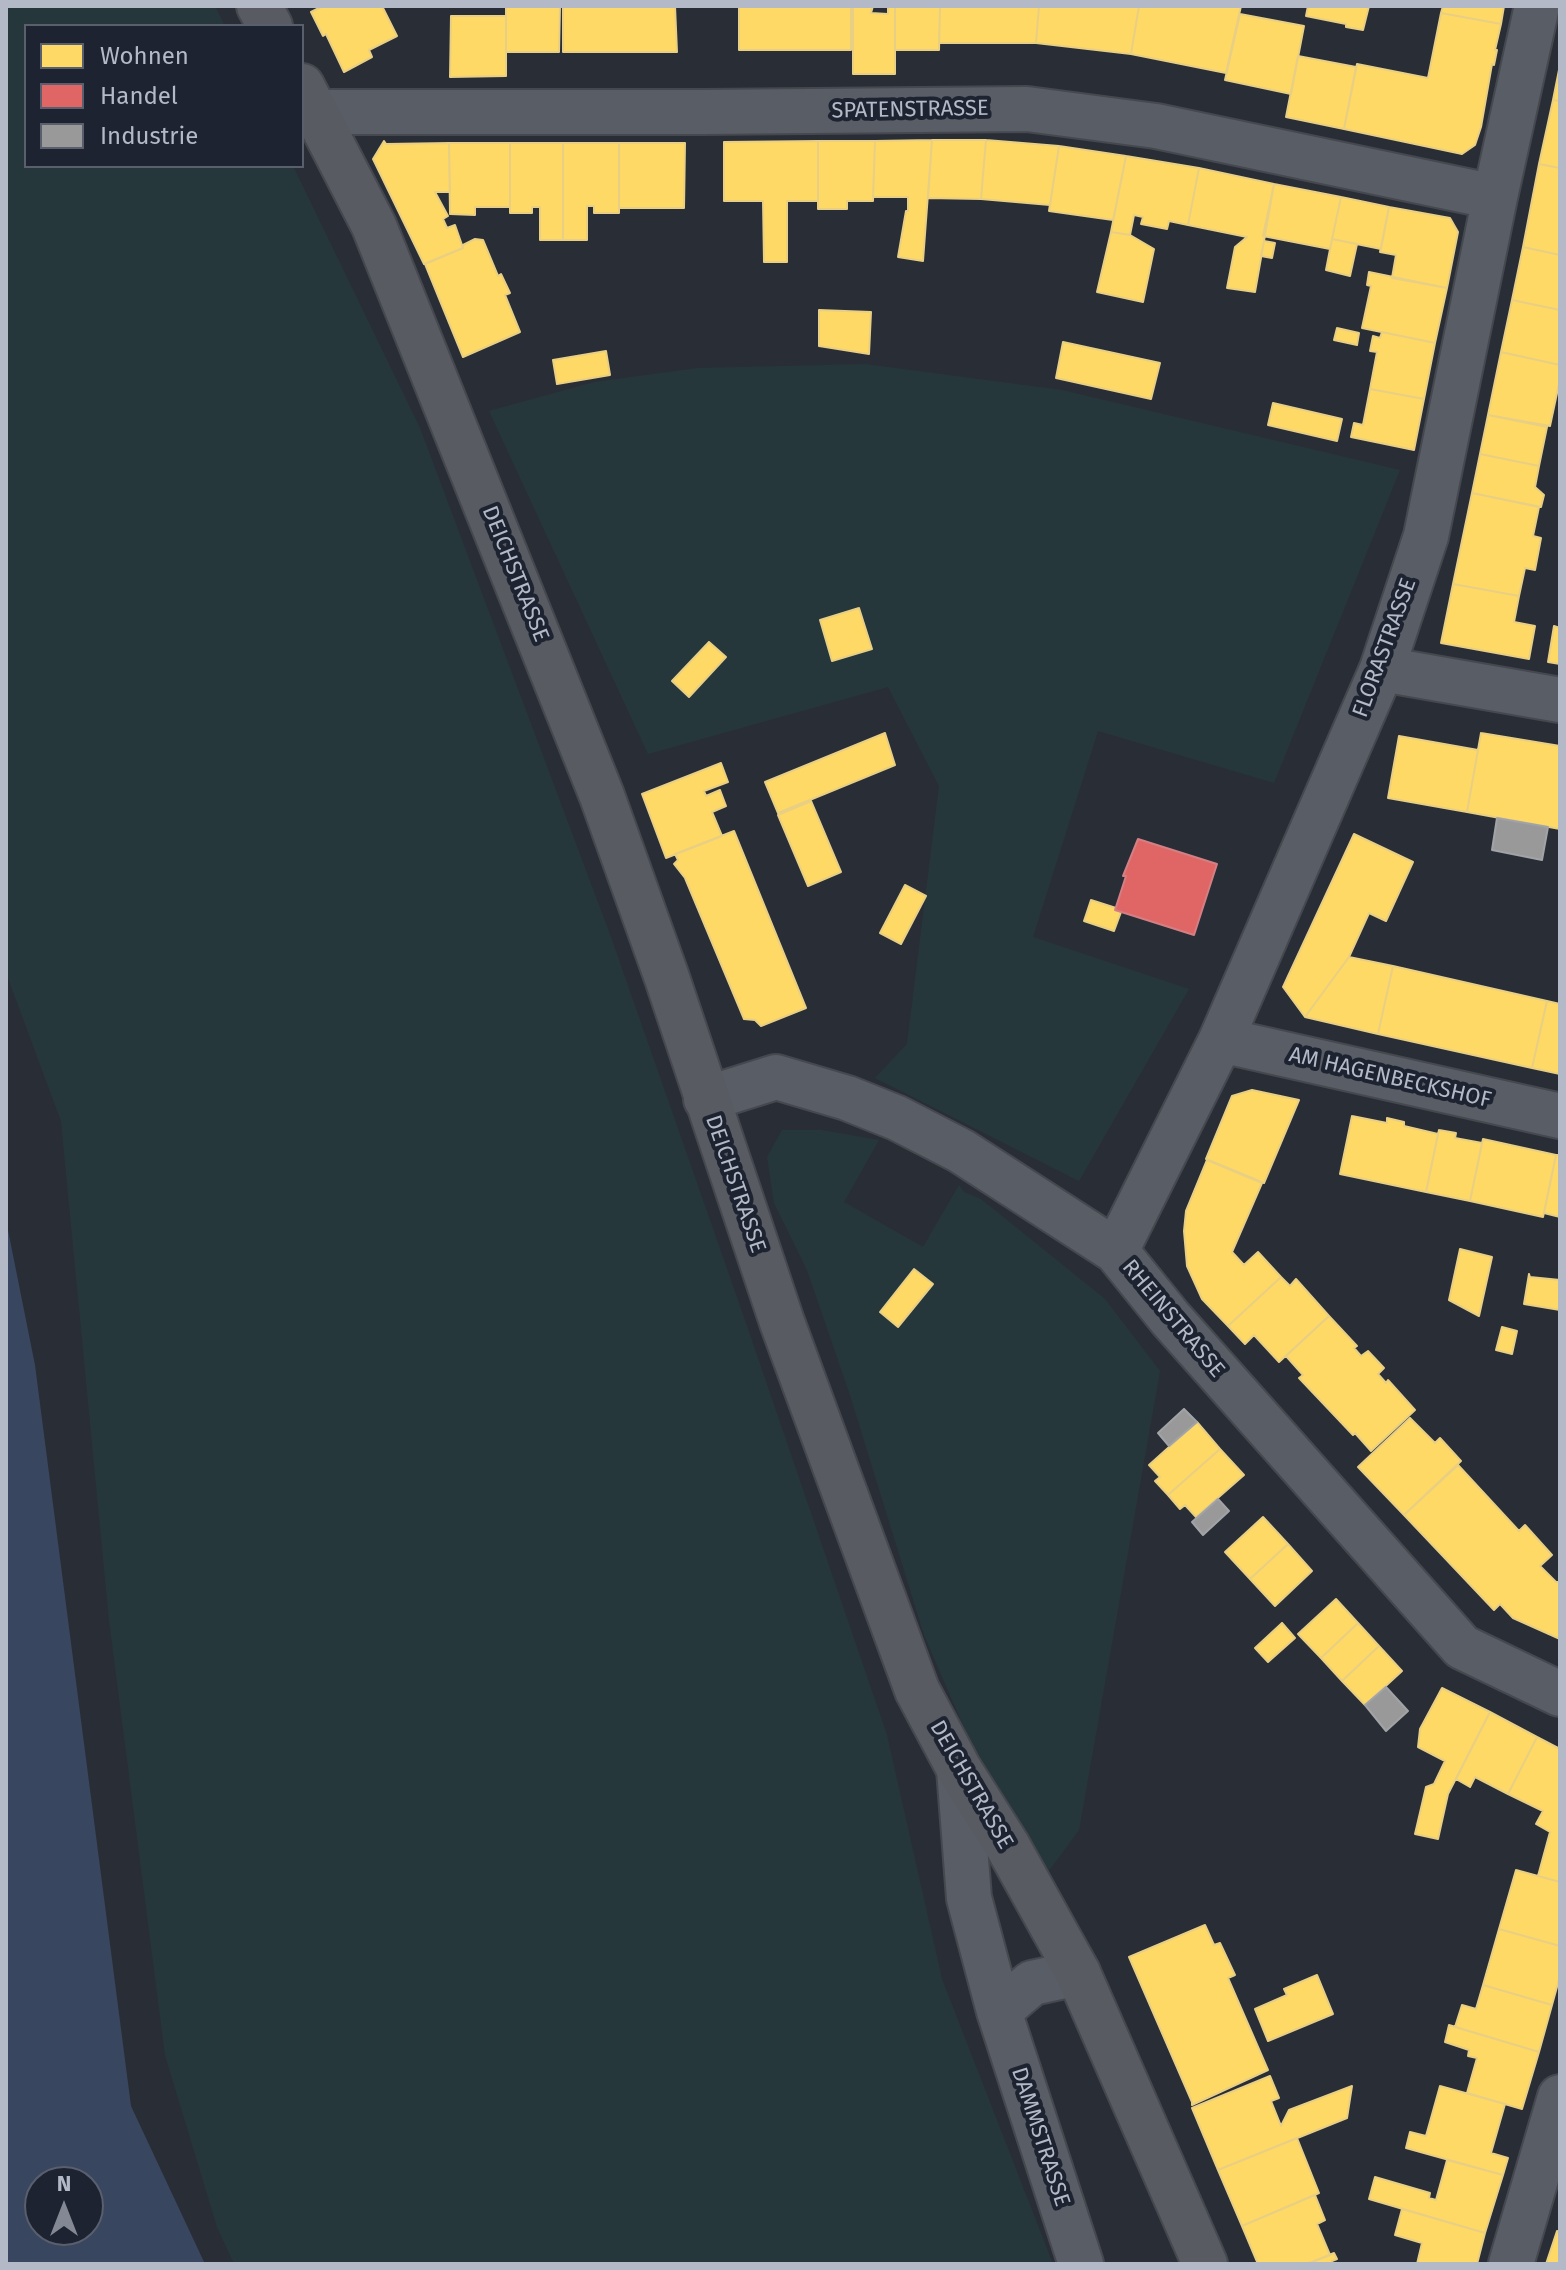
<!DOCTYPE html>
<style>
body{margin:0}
#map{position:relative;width:1566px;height:2270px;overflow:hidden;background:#292d36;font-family:"Fira Sans",sans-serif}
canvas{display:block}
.frame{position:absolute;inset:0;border:8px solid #b4b9c7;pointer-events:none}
.legend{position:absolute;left:24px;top:24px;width:280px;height:144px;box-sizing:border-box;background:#1d2330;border:2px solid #595f6c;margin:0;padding:10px 14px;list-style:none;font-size:24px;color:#b4b9c7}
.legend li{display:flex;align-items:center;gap:16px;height:40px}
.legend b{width:40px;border:2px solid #595f6c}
.north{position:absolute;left:24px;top:2166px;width:80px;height:80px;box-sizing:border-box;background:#1d2330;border:2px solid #595f6c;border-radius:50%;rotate:0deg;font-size:22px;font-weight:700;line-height:32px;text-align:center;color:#b4b9c7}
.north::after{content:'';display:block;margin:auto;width:28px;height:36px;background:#838894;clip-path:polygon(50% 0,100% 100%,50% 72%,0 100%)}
</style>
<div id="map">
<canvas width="1566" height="2270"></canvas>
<div class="frame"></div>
<ul class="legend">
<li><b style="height:22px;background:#ffd966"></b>Wohnen</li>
<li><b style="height:22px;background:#e06666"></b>Handel</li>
<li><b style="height:22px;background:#999"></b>Industrie</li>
</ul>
<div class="north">N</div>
</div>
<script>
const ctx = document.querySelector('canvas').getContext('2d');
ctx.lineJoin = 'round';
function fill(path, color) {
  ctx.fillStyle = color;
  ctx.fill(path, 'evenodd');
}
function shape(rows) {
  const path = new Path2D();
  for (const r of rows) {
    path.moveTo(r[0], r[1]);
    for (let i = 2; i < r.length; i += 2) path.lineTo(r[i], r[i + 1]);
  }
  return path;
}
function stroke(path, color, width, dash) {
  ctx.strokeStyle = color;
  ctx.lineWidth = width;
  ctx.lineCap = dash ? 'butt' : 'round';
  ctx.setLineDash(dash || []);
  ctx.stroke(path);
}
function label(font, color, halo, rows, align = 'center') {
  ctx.font = font + ' "Fira Sans",sans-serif';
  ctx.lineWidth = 8;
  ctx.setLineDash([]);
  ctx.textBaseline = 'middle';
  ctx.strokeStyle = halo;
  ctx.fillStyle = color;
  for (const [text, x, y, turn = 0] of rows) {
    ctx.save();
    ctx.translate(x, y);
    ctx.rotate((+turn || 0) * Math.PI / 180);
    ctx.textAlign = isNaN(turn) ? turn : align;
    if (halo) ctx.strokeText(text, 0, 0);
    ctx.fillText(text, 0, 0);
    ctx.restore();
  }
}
fill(shape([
 [6,6,215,6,225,26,26,26,26,166,293,166,420,428,611,937,747,1326,887,1735,942,1979,1053,2264,234,2264,217,2227,165,2055,109,1620,61,1121,6,973],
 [865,364,1062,390,1400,470,1274,783,1098,731,1033,937,1189,989,1079,1181,875,1078,907,1044,939,786,888,687,648,754,489,411,594,382,698,368],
 [782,1130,821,1130,879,1140,844,1202,923,1247,959,1185,964,1192,981,1199,1105,1299,1160,1371,1079,1830,1048,1872,1024,1840,975,1753,924,1635,850,1395,807,1270,774,1203,767,1157]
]), '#26373b');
fill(shape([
 [6,1220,35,1365,131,2106,205,2264,6,2264],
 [40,2182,88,2182,88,2230,40,2230]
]), '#38465f');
const homes = shape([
 [323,6,382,6,397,36,369,50,372,57,344,72,326,34,323,36,311,12,323,6],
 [506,6,560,6,559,52,506,52,506,6],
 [563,6,675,6,677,52,563,52,563,6],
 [739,6,851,6,851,50,739,50,739,6],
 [853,6,873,6,871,13,888,14,888,6,895,6,895,74,853,74,853,6],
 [895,6,940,6,939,50,895,50,895,6],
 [940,6,1039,6,1036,43,939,43,940,6],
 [1039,6,1139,6,1131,54,1036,43,1039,6],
 [1139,6,1241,6,1226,73,1131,54,1139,6],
 [1308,6,1369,6,1363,30,1346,27,1346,24,1306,16,1308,6],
 [1443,6,1504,6,1501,24,1441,13,1443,6],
 [1441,13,1501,24,1495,50,1497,50,1494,65,1492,64,1481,127,1475,145,1462,154,1344,129,1357,64,1428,78,1441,13],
 [1240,14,1304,26,1291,94,1225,80,1240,14],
 [451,16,506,16,506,76,450,77,451,16],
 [1298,56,1356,67,1344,129,1286,117,1298,56],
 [1560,65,1560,101,1553,100,1560,65],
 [1553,100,1560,101,1560,168,1539,164,1553,100],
 [932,140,986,140,981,199,928,198,932,140],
 [932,140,923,261,898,257,906,211,908,211,908,197,873,197,875,141,932,140],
 [986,140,1059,146,1050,205,981,199,986,140],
 [384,141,386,144,449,143,450,192,435,192,448,216,443,219,447,228,455,225,463,248,424,264,373,159,384,141],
 [818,141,875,141,873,201,847,201,847,209,818,209,818,141],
 [818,141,818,201,787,201,787,262,764,262,763,201,724,201,724,142,818,141],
 [449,143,510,143,510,207,475,207,475,215,450,214,449,143],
 [510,143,563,143,563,240,540,240,540,207,532,207,532,213,510,213,510,143],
 [563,143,619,143,619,213,594,213,594,206,587,206,587,240,563,240,563,143],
 [619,143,685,143,684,208,619,208,619,143],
 [1059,146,1126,156,1113,220,1049,211,1059,146],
 [1126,156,1199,168,1188,225,1169,221,1167,229,1141,224,1143,217,1134,215,1130,235,1111,232,1126,156],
 [1539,164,1560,168,1560,255,1523,247,1539,164],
 [1199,168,1274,184,1255,292,1227,288,1235,247,1247,237,1188,225,1199,168],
 [1274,184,1341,197,1330,249,1263,236,1274,184],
 [1341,197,1389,207,1381,249,1332,239,1341,197],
 [1389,207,1450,218,1458,232,1447,288,1392,278,1396,255,1380,252,1389,207],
 [1111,232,1130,235,1154,249,1143,302,1097,292,1111,232],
 [475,239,483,240,498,276,501,274,510,293,505,295,520,332,463,357,425,264,463,248,463,245,475,239],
 [1332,239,1357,244,1350,276,1326,270,1332,239],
 [1264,241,1275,243,1272,258,1261,256,1264,241],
 [1523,247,1560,255,1560,310,1512,300,1523,247],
 [1369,272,1447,288,1435,343,1362,328,1371,286,1367,285,1369,272],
 [1512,300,1560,310,1560,365,1501,352,1512,300],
 [819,310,871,312,869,354,819,346,819,310],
 [1337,328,1359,333,1357,345,1334,340,1337,328],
 [1382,332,1435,343,1424,399,1370,389,1377,352,1370,351,1373,336,1380,338,1382,332],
 [1063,342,1160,363,1151,399,1056,378,1063,342],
 [606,351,610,375,557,384,553,360,606,351],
 [1501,352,1560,365,1560,379,1550,426,1488,415,1501,352],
 [1370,389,1424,399,1414,450,1351,437,1354,423,1363,425,1370,389],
 [1273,403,1342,419,1337,441,1268,425,1273,403],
 [1488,415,1547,427,1539,466,1480,454,1488,415],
 [1480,454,1539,466,1535,487,1544,495,1541,507,1472,493,1480,454],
 [1472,493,1539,507,1533,536,1541,538,1535,570,1525,568,1519,596,1453,584,1472,493],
 [1453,584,1519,596,1514,622,1535,626,1529,659,1441,643,1453,584],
 [859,608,872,649,832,661,820,620,859,608],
 [1554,626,1560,628,1560,664,1548,662,1554,626],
 [709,642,726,657,689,697,672,681,709,642],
 [885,733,895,765,778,813,765,782,885,733],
 [1481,733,1560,746,1560,829,1467,812,1481,733],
 [1399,736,1478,750,1467,812,1388,798,1399,736],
 [721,763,728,782,704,791,706,796,720,790,726,806,712,812,722,836,666,858,642,794,721,763],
 [811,801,841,872,808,886,778,815,811,801],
 [734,831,806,1008,761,1026,755,1020,744,1019,685,878,674,864,678,860,675,854,734,831],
 [1354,834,1413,862,1386,921,1369,913,1349,957,1305,1017,1283,987,1354,834],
 [905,885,926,896,901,944,880,933,905,885],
 [1091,900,1116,908,1115,910,1121,912,1114,931,1084,921,1091,900],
 [1349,957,1393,966,1378,1034,1305,1017,1349,957],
 [1393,966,1547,1001,1532,1068,1378,1034,1393,966],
 [1547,1001,1560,1004,1560,1074,1532,1068,1547,1001],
 [1252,1090,1299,1100,1264,1183,1206,1159,1232,1096,1252,1090],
 [1352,1116,1387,1123,1387,1118,1404,1122,1404,1126,1438,1134,1426,1192,1340,1174,1352,1116],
 [1439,1130,1456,1133,1455,1138,1482,1143,1470,1201,1426,1192,1439,1130],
 [1483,1139,1556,1155,1543,1217,1470,1201,1483,1139],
 [1556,1155,1560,1155,1560,1217,1544,1213,1556,1155],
 [1207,1160,1262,1183,1232,1252,1244,1265,1258,1252,1281,1277,1228,1326,1202,1299,1187,1266,1184,1231,1186,1211,1207,1160],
 [1460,1249,1492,1257,1479,1316,1449,1300,1460,1249],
 [914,1269,933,1284,898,1327,880,1312,914,1269],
 [1529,1274,1530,1277,1560,1280,1560,1310,1524,1304,1529,1274],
 [1281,1277,1290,1286,1296,1279,1329,1316,1279,1362,1254,1335,1245,1344,1228,1326,1281,1277],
 [1329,1316,1357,1346,1354,1348,1361,1356,1368,1351,1384,1368,1378,1374,1386,1383,1388,1380,1415,1410,1371,1451,1355,1433,1353,1435,1299,1378,1303,1375,1286,1356,1329,1316],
 [1502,1327,1517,1331,1512,1354,1496,1350,1502,1327],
 [1410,1418,1435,1443,1440,1438,1461,1461,1404,1515,1358,1467,1410,1418],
 [1197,1422,1220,1449,1168,1495,1155,1481,1160,1477,1149,1465,1197,1422],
 [1220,1449,1244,1475,1196,1517,1185,1505,1180,1509,1168,1495,1220,1449],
 [1458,1465,1519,1531,1525,1525,1552,1555,1540,1566,1556,1582,1560,1582,1560,1639,1513,1618,1500,1604,1494,1610,1404,1515,1458,1465],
 [1263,1517,1288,1544,1250,1579,1225,1552,1263,1517],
 [1288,1544,1312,1571,1275,1606,1250,1579,1288,1544],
 [1336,1599,1358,1623,1321,1658,1298,1634,1336,1599],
 [1282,1623,1295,1638,1268,1662,1255,1648,1282,1623],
 [1358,1623,1379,1646,1342,1681,1321,1658,1358,1623],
 [1379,1646,1402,1671,1365,1705,1342,1681,1379,1646],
 [1442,1688,1490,1712,1448,1794,1438,1839,1415,1834,1426,1787,1434,1784,1445,1761,1418,1747,1420,1729,1442,1688],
 [1490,1712,1537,1737,1508,1794,1475,1777,1470,1787,1456,1779,1490,1712],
 [1537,1737,1560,1749,1560,1882,1538,1876,1550,1832,1536,1824,1543,1811,1508,1794,1537,1737],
 [1516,1870,1560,1882,1560,1946,1499,1929,1516,1870],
 [1205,1925,1214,1945,1220,1943,1235,1975,1228,1978,1268,2070,1192,2105,1192,2102,1129,1957,1205,1925],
 [1499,1929,1560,1946,1560,1976,1552,2005,1483,1985,1499,1929],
 [1317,1975,1333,2014,1268,2041,1255,2009,1287,1995,1284,1989,1317,1975],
 [1483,1985,1552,2005,1539,2052,1455,2027,1462,2005,1476,2009,1483,1985],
 [1449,2025,1539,2052,1522,2109,1467,2093,1477,2058,1468,2056,1469,2050,1445,2042,1449,2025],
 [1270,2076,1279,2098,1271,2101,1281,2126,1289,2110,1352,2086,1347,2118,1218,2170,1192,2108,1270,2076],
 [1440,2086,1505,2104,1491,2153,1508,2158,1503,2175,1406,2148,1410,2132,1426,2136,1440,2086],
 [1297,2138,1319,2193,1242,2226,1218,2170,1297,2138],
 [1447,2160,1503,2175,1485,2233,1369,2199,1375,2177,1430,2193,1429,2198,1436,2200,1447,2160],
 [1315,2195,1325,2220,1317,2224,1330,2255,1307,2264,1258,2264,1242,2226,1315,2195],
 [1402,2209,1485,2233,1477,2264,1417,2264,1422,2243,1395,2235,1402,2209],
 [1557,2231,1560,2232,1560,2264,1546,2264,1557,2231],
 [1334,2253,1337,2259,1332,2261,1333,2264,1307,2264,1334,2253]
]);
fill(homes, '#ffd966');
stroke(homes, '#e8cf83', 2);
const shops = shape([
 [1138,839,1217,864,1194,935,1115,910,1126,876,1123,876,1138,839]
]);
fill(shops, '#e06666');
stroke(shops, '#d37f83', 2);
const industry = shape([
 [1497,818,1548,827,1542,860,1492,850,1497,818],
 [1184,1409,1197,1422,1169,1446,1158,1433,1184,1409],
 [1218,1499,1229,1511,1203,1535,1192,1522,1218,1499],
 [1386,1687,1408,1711,1386,1731,1365,1705,1386,1687]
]);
fill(industry, '#999');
stroke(industry, '#a1a3a7', 2);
const street = shape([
 [316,112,702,112,1027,109,1156,126,1495,197],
 [1382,669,1560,700],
 [1221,1040,1560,1116],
 [706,1099,776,1077,847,1098,897,1118,961,1151,1116,1251,1170,1318,1462,1647,1560,1694],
 [1116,1251,1221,1040,1382,669,1426,536,1495,197,1537,6],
 [959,1769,969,1898,999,2011,1081,2264],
 [999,2011,1032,1983,1078,1973],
 [1511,2264,1560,2097]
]);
const secondary = shape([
 [259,6,270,26],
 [302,86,374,226,602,796,667,978,782,1322,917,1690,959,1769,1007,1845,1078,1973,1205,2264]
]);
stroke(street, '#45484f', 48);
stroke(secondary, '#45484f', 48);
stroke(street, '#595d65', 44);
stroke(secondary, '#585b62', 44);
label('22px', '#b4b9c7', '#1d2330', [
 ["SPATENSTRASSE",910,110,-1],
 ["DEICHSTRASSE",515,574,68],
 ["FLORASTRASSE",1385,648,-70],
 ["AM HAGENBECKSHOF",1390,1078,13],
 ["DEICHSTRASSE",735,1184,71],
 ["RHEINSTRASSE",1173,1319,50],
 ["DEICHSTRASSE",971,1785,60],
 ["DAMMSTRASSE",1040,2137,72]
]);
</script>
